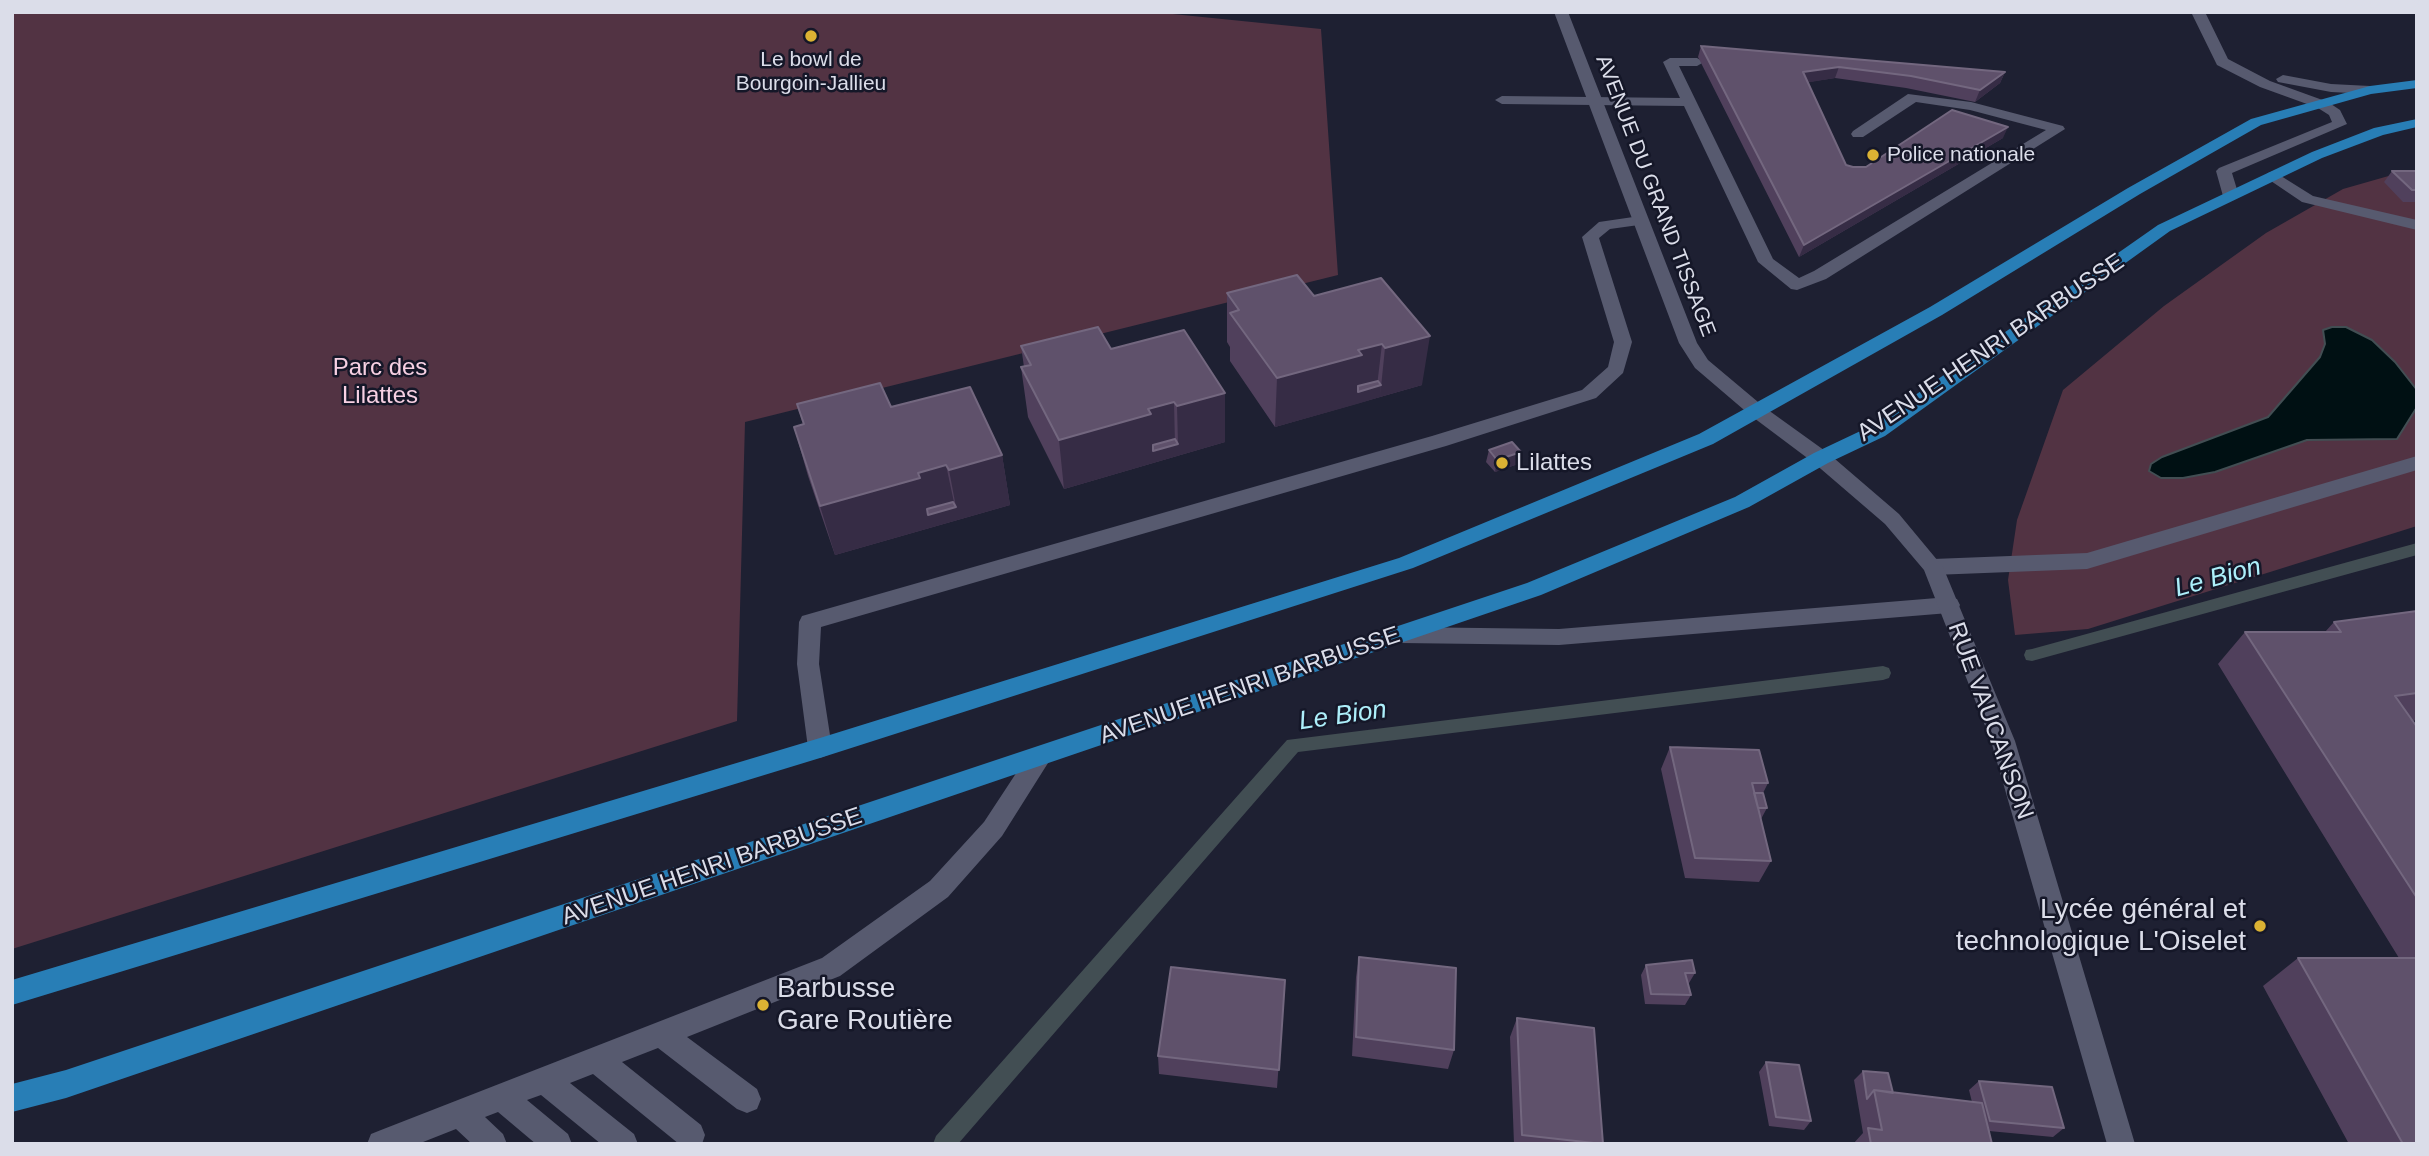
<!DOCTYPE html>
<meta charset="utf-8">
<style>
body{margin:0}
#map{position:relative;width:2429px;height:1156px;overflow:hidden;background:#1e2032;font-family:Arial,sans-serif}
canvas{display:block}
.frame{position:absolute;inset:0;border:14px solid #dbdde9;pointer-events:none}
</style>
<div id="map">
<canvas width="2429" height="1156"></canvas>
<div class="frame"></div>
</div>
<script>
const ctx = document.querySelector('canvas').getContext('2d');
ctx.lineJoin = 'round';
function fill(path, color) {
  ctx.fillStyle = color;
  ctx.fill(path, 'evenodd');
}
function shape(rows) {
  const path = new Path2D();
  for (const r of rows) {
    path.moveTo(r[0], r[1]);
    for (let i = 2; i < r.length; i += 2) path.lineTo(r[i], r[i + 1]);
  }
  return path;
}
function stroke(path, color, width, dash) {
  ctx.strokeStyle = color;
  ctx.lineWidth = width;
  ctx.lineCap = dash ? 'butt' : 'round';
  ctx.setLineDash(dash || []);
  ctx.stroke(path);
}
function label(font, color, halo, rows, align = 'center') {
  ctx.font = font + ' Arial,sans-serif';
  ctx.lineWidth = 5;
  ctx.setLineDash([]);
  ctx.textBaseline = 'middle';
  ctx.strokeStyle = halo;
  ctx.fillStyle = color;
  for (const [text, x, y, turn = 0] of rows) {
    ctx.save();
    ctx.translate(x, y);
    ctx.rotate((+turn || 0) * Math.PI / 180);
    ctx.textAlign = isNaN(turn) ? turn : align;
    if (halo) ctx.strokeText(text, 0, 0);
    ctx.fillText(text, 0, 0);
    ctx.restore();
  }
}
fill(shape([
 [12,12,1153,12,1321,29,1338,275,745,422,737,721,12,949],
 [2399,173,2417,175,2417,526,2088,629,2015,635,2008,580,2017,520,2063,390,2164,306,2266,233,2343,189]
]), '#523343');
const water = shape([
 [2332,327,2346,327,2372,340,2395,362,2417,390,2417,407,2397,439,2307,440,2215,472,2183,478,2161,478,2149,471,2151,464,2162,457,2268,417,2320,357,2325,344,2323,330,2332,327]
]);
fill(water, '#001013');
stroke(water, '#424e53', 2);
fill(shape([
 [2417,543,2417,555,2032,661,2026,660,2024,655,2026,650,2032,649,2417,543],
 [1883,666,1889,668,1891,673,1889,678,1883,680,1298,752,958,1144,933,1144,936,1136,1287,740,1883,666]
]), '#424e53');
fill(shape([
 [2191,12,2205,12,2228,59,2270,81,2328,102,2340,110,2347,124,2232,173,2239,196,2231,201,2223,196,2216,171,2219,168,2332,122,2329,115,2318,108,2260,87,2217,65,2191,12],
 [1670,58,1697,58,1704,62,1697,66,1679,66,1773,259,1799,278,1814,271,2046,130,1970,110,1916,102,1863,137,1853,137,1851,134,1853,131,1908,94,1971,102,2063,126,2065,129,1826,279,1797,290,1791,289,1758,262,1684,106,1502,104,1495,100,1502,96,1680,98,1663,62,1670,58],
 [2283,75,2331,84,2370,86,2377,90,2370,94,2331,92,2278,82,2276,79,2283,75],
 [2273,171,2313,196,2417,220,2417,230,2302,202,2268,179,2265,176,2268,173,2273,171],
 [1640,216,1646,218,1648,221,1646,224,1610,229,1599,238,1632,342,1623,373,1596,398,1446,446,821,627,819,664,832,748,828,755,820,758,812,755,808,748,797,664,799,622,802,616,1432,436,1582,390,1608,367,1614,342,1582,237,1599,222,1640,216],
 [2417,456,2417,470,2087,569,1933,575,1926,572,1923,567,1926,562,1933,559,2087,553,2417,456],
 [1949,597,1957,599,1960,605,1957,611,1949,613,1559,645,1401,643,1393,641,1390,635,1393,629,1401,627,1559,629,1949,597],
 [1040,746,1048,749,1052,756,1048,763,1002,836,948,897,840,976,687,1037,757,1089,761,1099,757,1109,747,1113,737,1109,658,1048,622,1062,701,1125,705,1135,702,1144,679,1144,593,1074,570,1083,634,1134,638,1144,601,1144,541,1095,527,1100,568,1134,572,1144,536,1144,498,1112,485,1117,503,1134,507,1144,472,1144,456,1129,418,1144,367,1144,371,1134,381,1130,822,958,930,881,984,822,1032,749,1040,746]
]), '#575a6f');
fill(shape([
 [1554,12,1568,12,1697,343,1708,360,1764,407,1828,453,1899,514,1943,567,2015,741,2135,1144,2107,1144,1991,741,1924,570,1885,524,1814,463,1750,415,1695,368,1679,343,1554,12]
]), '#575a6f');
fill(shape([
 [2417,80,2417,88,2371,94,2261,125,2140,194,1942,315,1713,444,1413,568,820,758,12,1005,12,980,820,738,1399,558,1699,434,1930,307,2128,188,2251,119,2370,86,2417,80],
 [2417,119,2417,127,2383,135,2322,158,2170,231,1885,436,1828,463,1749,507,1541,595,66,1098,12,1112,12,1084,66,1070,1527,583,1735,497,1814,453,1871,426,2158,225,2312,152,2374,128,2417,119]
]), '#287eb6');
fill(shape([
 [1701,46,2005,72,2000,83,1975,102,1906,88,1835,78,1808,82,1846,165,1853,167,1866,167,2003,138,1799,257,1698,57],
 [2392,171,2417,171,2417,202,2403,202,2384,182],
 [1381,278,1422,385,1275,427,1230,361,1230,347,1227,342,1227,293,1314,296],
 [1021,346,1111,349,1225,442,1064,489,1028,417,1021,367,1024,367],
 [797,404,891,407,1002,455,1010,505,835,555,808,476,794,427,803,425],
 [1489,450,1518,464,1495,472,1486,462],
 [2417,611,2417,720,2412,721,2417,727,2417,1144,2349,1144,2263,986,2298,958,2399,958,2218,664,2245,632,2325,632,2334,622],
 [1670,747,1768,783,1763,793,1767,808,1761,819,1771,861,1759,882,1685,878,1661,769],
 [1359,957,1454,1050,1448,1069,1352,1056,1356,977],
 [1646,965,1695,973,1689,983,1688,983,1691,995,1685,1005,1645,1004,1641,975],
 [1285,980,1277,1088,1159,1074,1158,1056],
 [1517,1018,1603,1144,1514,1144,1510,1037],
 [1766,1062,1811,1121,1804,1130,1769,1126,1759,1072],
 [1863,1071,1893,1093,1972,1102,1969,1090,1979,1081,2064,1128,2053,1137,1989,1131,1992,1144,1853,1144,1863,1133,1854,1080]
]), '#50405c');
fill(shape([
 [1839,67,1835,78,1799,84,1803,72],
 [2005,72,2000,83,1975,102,1980,90],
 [2008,127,2003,138,1799,257,1804,245],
 [1430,336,1422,385,1380,397,1385,348],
 [1382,344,1377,386,1381,385,1380,397,1357,404,1357,398,1357,404,1275,427,1277,378,1358,350],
 [1225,393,1225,442,1064,489,1059,440,1148,409,1174,402,1175,445,1178,444,1177,406],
 [1521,452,1518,464,1495,472,1497,460],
 [1002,455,1010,505,835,555,820,506,918,473,946,465,955,507,956,507,949,470]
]), '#362c45');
const building = shape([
 [1701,46,2005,72,1980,90,1911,76,1839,67,1803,72,1846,165,1853,167,1866,167,1952,110,2008,127,1804,245,1701,46],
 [2392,171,2417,171,2417,190,2412,190,2392,171],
 [1297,275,1314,296,1381,278,1430,336,1385,348,1382,344,1358,350,1362,355,1277,378,1230,313,1239,310,1227,293,1297,275],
 [1098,327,1111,349,1184,330,1225,393,1177,406,1174,402,1148,409,1151,414,1059,440,1021,367,1031,365,1021,346,1098,327],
 [1378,381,1381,385,1358,392,1358,386,1378,381],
 [880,383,891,407,970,387,1002,455,949,470,946,465,918,473,920,478,820,506,794,427,804,424,797,404,880,383],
 [1175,439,1178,444,1153,451,1153,445,1175,439],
 [1512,442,1521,452,1497,460,1489,450,1512,442],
 [953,502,956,507,928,515,927,509,953,502],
 [2417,611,2417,693,2395,696,2417,727,2417,898,2245,632,2341,632,2334,622,2417,611],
 [1670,747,1759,750,1768,783,1752,783,1771,861,1695,858,1670,747],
 [1754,793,1763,793,1767,808,1758,808,1754,793],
 [1359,957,1456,968,1454,1050,1356,1037,1359,957],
 [2298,958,2417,958,2417,1144,2403,1144,2298,958],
 [1692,960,1695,973,1685,973,1691,995,1651,994,1646,965,1692,960],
 [1171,967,1285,980,1279,1070,1158,1056,1171,967],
 [1517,1018,1594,1028,1603,1144,1522,1135,1517,1018],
 [1766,1062,1799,1065,1811,1121,1776,1117,1766,1062],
 [1863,1071,1888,1073,1893,1093,1874,1090,1867,1099,1863,1071],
 [1979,1081,2052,1087,2064,1128,1990,1121,1979,1081],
 [1874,1090,1982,1103,1992,1144,1871,1144,1868,1128,1882,1130,1874,1090]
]);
fill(building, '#5f516b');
stroke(building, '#73677f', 2);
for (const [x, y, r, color] of [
 [811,36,7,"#dbb233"],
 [1873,155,7,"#dbb233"],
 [1502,463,7,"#dbb233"],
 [2260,926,7,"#dbb233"],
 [763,1005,7,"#dbb233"]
]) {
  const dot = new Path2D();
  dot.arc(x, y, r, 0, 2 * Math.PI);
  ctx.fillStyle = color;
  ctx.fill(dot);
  stroke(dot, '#151728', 2.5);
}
label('21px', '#dbdde9', '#151728', [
 ["Le bowl de",811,60],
 ["Bourgoin-Jallieu",811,84],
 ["Police nationale",1887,155,"left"]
]);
label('21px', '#dbdde9', '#151728', [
 ["AVENUE DU GRAND TISSAGE",1655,196,69]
]);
label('24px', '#dbdde9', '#151728', [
 ["AVENUE HENRI BARBUSSE",1991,348,-34],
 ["AVENUE HENRI BARBUSSE",1250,686,-19],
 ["RUE VAUCANSON",1990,721,70],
 ["AVENUE HENRI BARBUSSE",712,867,-19]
]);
label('24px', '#f7d0e3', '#151728', [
 ["Parc des",380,368],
 ["Lilattes",380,396]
]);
label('24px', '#dbdde9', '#151728', [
 ["Lilattes",1516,463]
], 'left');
label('italic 26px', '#adeffa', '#151728', [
 ["Le Bion",2218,578,-15],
 ["Le Bion",1343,716,-8]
]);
label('28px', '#dbdde9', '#151728', [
 ["Lycée général et",2246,910],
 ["technologique L'Oiselet",2246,942],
 ["Barbusse",777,989,"left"],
 ["Gare Routière",777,1021,"left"]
], 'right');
</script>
